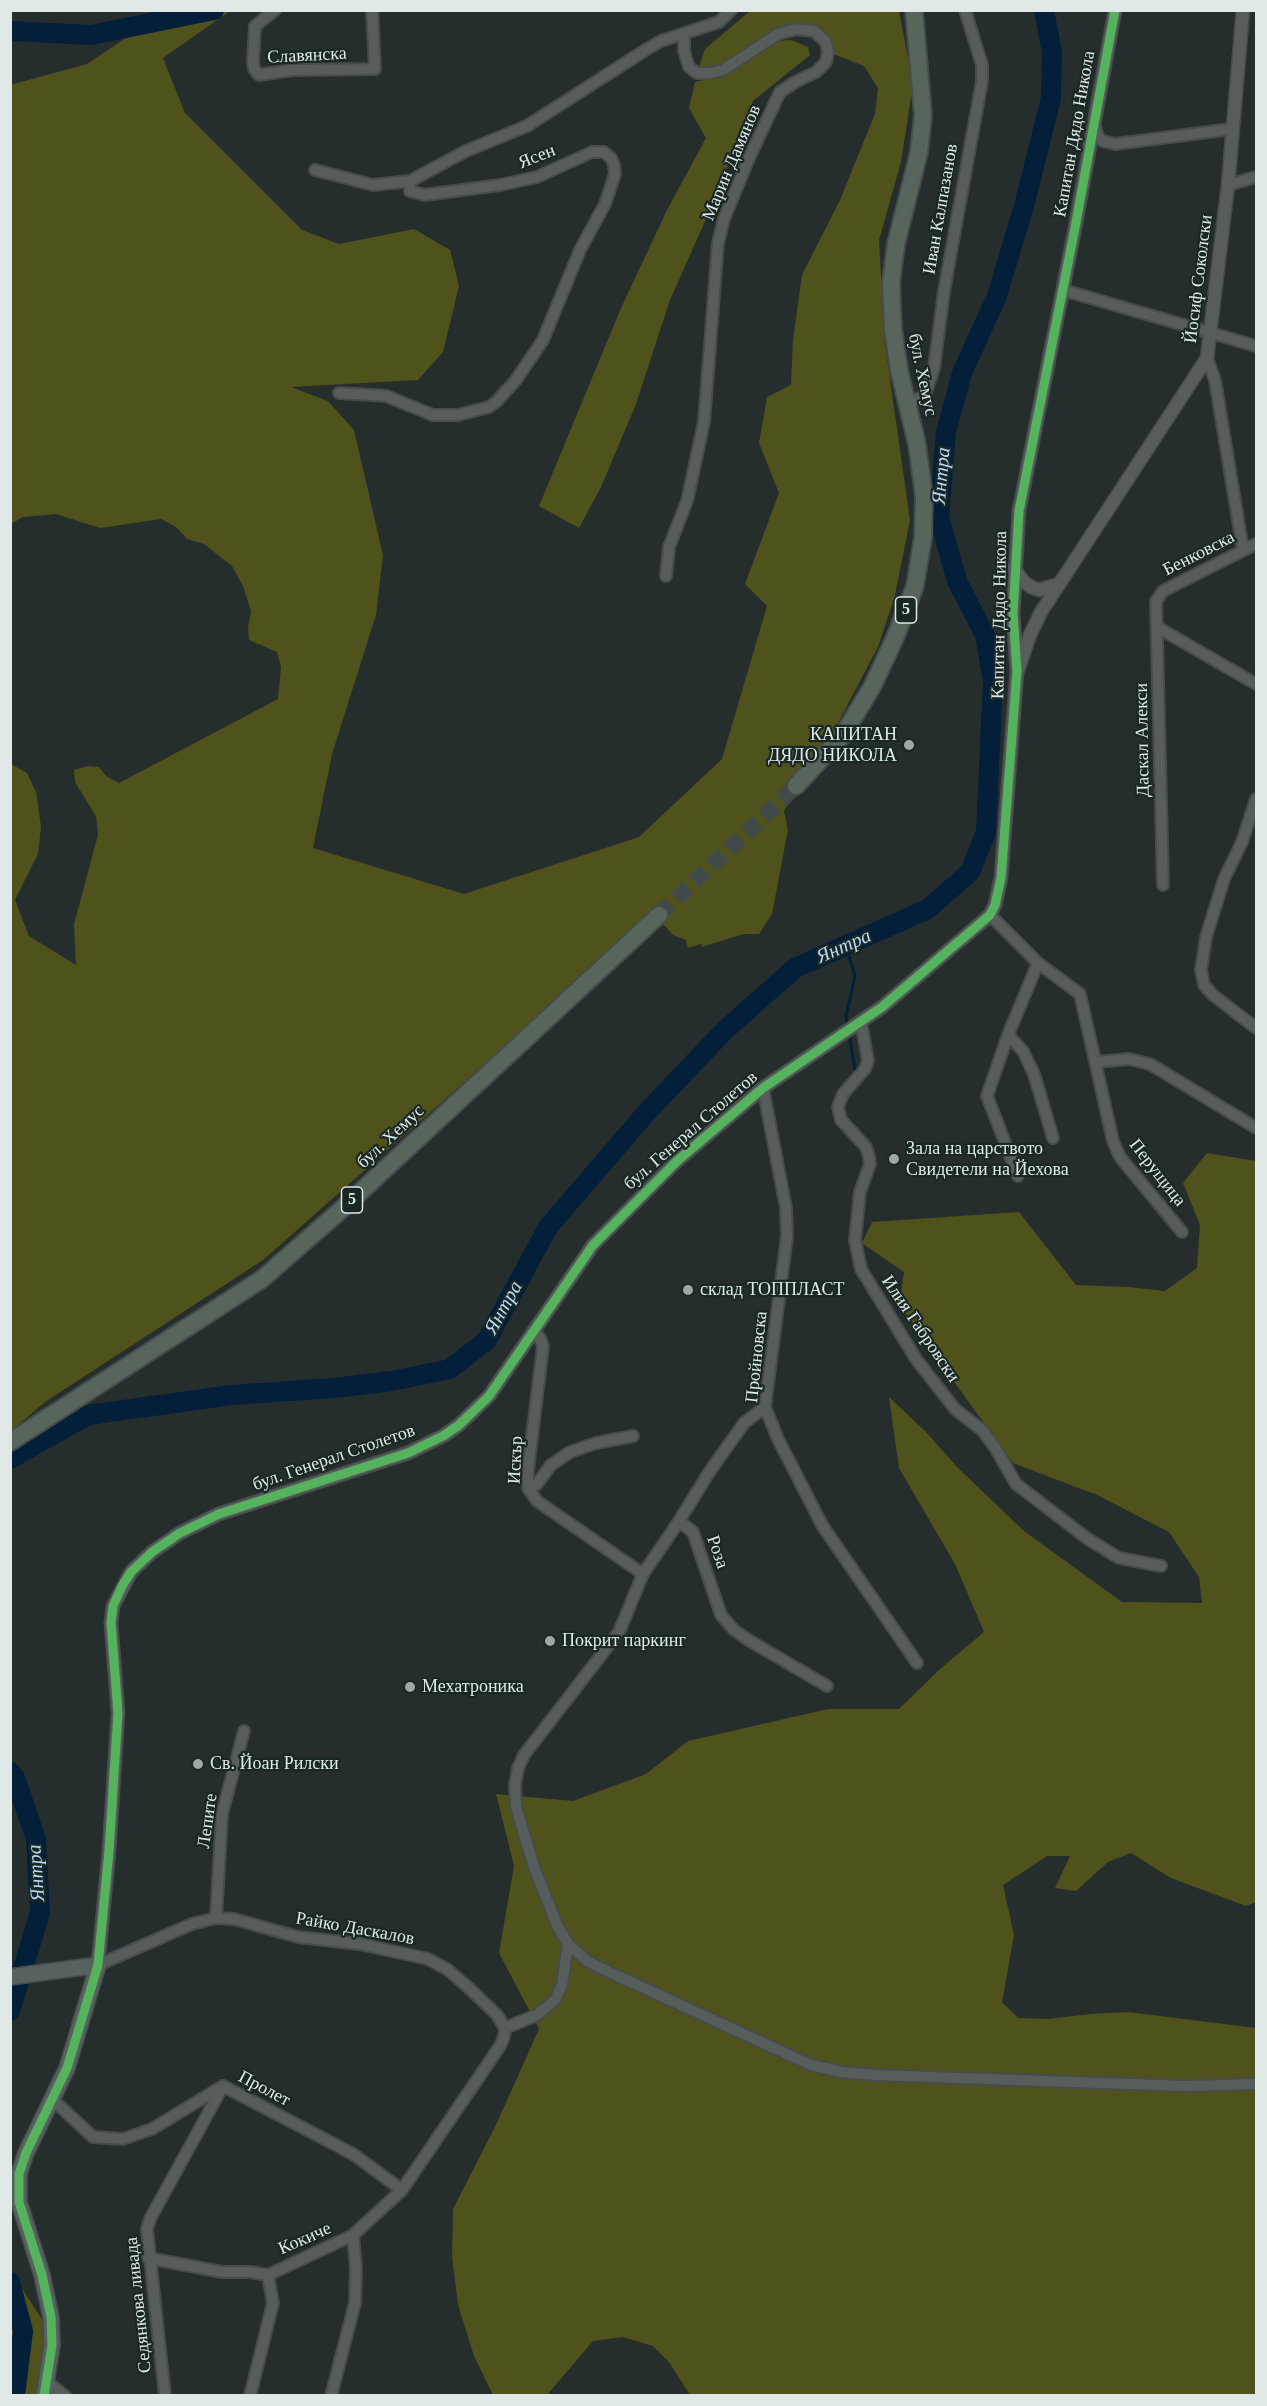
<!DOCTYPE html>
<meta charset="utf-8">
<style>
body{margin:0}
#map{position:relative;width:1267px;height:2406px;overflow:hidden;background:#262e2d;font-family:Georgia,serif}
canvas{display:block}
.frame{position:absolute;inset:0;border:12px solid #e0e9e7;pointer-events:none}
</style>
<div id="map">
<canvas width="1267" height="2406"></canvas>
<div class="frame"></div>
</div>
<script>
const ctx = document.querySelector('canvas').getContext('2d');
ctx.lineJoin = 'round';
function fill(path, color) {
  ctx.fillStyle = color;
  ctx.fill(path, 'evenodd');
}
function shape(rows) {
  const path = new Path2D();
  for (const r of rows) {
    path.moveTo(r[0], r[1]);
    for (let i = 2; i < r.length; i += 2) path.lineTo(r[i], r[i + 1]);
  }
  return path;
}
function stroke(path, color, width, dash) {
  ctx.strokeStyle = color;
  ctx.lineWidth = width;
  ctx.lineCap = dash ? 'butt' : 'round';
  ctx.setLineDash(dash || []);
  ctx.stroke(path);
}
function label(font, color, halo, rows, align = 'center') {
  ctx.font = font + ' Georgia,serif';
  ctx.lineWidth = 4.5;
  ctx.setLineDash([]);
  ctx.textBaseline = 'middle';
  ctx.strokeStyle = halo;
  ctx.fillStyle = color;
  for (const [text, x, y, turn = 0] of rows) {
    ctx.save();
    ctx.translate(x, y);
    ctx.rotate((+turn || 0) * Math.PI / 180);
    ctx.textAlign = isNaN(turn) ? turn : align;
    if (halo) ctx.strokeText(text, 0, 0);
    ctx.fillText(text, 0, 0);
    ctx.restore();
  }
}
fill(shape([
 [166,11,230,11,163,58,185,113,302,230,339,244,414,229,450,250,459,286,443,352,418,380,291,387,328,401,354,430,383,555,376,615,332,754,313,848,464,894,639,837,722,759,767,606,745,584,779,493,759,443,767,397,791,385,793,340,802,275,840,200,875,114,878,88,864,66,828,52,826,42,796,29,723,70,697,73,705,49,750,11,899,11,913,84,901,162,879,240,885,344,910,520,895,595,878,647,837,725,784,811,788,830,772,914,759,934,743,934,702,947,701,944,688,948,686,940,673,935,652,912,579,981,263,1260,45,1402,11,1431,11,764,27,773,36,792,41,827,38,854,15,900,29,936,76,965,74,924,98,835,96,816,75,782,74,770,88,766,99,767,106,776,119,783,278,699,281,667,277,652,249,640,248,628,251,611,243,586,232,566,204,544,187,539,176,527,161,519,100,528,56,514,23,517,11,524,10,85,87,64],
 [791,40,808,47,810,55,753,101,714,201,670,300,636,404,601,487,579,528,539,506,621,308,667,210,706,138,689,108,695,82,714,78,774,41],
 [1207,1153,1256,1161,1256,1902,1246,1906,1171,1878,1131,1853,1108,1862,1076,1891,1055,1888,1070,1856,1047,1856,1003,1885,1014,1935,1002,2002,1018,2018,1048,2019,1090,2014,1128,2012,1256,2028,1256,2395,690,2395,669,2362,653,2346,623,2337,593,2341,547,2395,493,2395,474,2356,458,2305,452,2257,453,2209,495,2127,539,2029,499,1953,514,1866,496,1794,573,1801,646,1774,688,1741,828,1709,899,1709,940,1669,984,1632,955,1564,899,1468,889,1397,926,1432,958,1468,1024,1531,1122,1602,1202,1603,1199,1577,1169,1532,1097,1495,1013,1463,899,1306,904,1272,862,1243,872,1222,1019,1212,1076,1285,1128,1287,1165,1291,1197,1268,1200,1225,1183,1183],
 [11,2279,17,2281,47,2327,38,2395,11,2396]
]), '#4f521a');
stroke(shape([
 [846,946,855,976,846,1016,848,1026],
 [849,1033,855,1070]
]), '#031f3a', 3);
stroke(shape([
 [10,31,91,35,214,10],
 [10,1459,88,1415,232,1395,334,1388,392,1381,450,1369,487,1340,548,1227,647,1112,724,1031,795,968,928,909,970,872,986,832,993,681,985,635,957,581,939,517,946,432,962,373,997,296,1024,206,1051,98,1052,52,1044,10],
 [10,1772,15,1778,36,1839,40,1913,10,2011],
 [10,2282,23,2331,16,2388,13,2396]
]), '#031f3a', 20);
stroke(shape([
 [659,915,796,786]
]), '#424a49', 16, [16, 8]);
const minor = shape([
 [275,10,255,26,253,62,254,69,259,75,292,70,375,69,372,10],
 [1094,123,1098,137,1103,141,1115,144,1232,129],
 [315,170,373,185,410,181],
 [410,181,466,151,527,126,647,49,661,41,719,22,731,10],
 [1228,185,1256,177],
 [1063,290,1256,346],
 [1207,358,1215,380,1243,550],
 [339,393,386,396,433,415,458,415,489,407,497,401,516,380,543,340,580,250,605,204,615,174,614,165,611,158,604,152,592,152,537,177,500,185,425,195,410,191,410,181],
 [907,404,920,398,926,392,934,368,944,291,982,81,982,65,965,10],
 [666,576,669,547,687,501,704,422,718,243,724,219,749,158,780,92,797,81,816,72,826,62,828,52,826,42,814,31,796,29,778,34,723,70,710,73,697,73,689,67,684,51,684,36],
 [1157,627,1256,684],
 [1256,799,1242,842,1224,879,1206,937,1201,970,1204,985,1213,995,1256,1028],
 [1163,885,1156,601,1163,591,1256,544],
 [990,915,1038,963,1080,994,1113,1141,1120,1157,1182,1232],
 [861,1022,868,1061,865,1069,843,1094,838,1107,841,1120,866,1147,869,1157,870,1164,860,1192,855,1240,861,1269,916,1359,955,1409,983,1431,996,1449,1016,1484,1088,1539,1119,1558,1161,1566],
 [1008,1035,1023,1051,1034,1074,1053,1138],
 [1097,1062,1129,1059,1150,1064,1256,1128],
 [763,1088,786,1208,787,1236,765,1407,778,1439,822,1525,917,1663],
 [1018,1176,987,1096,1008,1035,1038,963],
 [533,1331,540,1338,543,1346,528,1470,528,1488,537,1501,643,1574],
 [765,1407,744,1423,710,1471,679,1521,693,1532,721,1615,734,1630,750,1641,827,1686],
 [528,1488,537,1484,551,1465,570,1452,596,1443,633,1436],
 [679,1521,643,1574,619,1632,524,1755,518,1768,515,1785,516,1807,534,1867,557,1925,568,1944,587,1961,607,1971,811,2065,842,2072,875,2075,1187,2086,1256,2084],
 [216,1918,222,1814,244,1731],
 [98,1965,192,1924,216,1918,234,1919,298,1937,360,1944,428,1959,447,1969,469,1988,497,2015,505,2028,504,2037,500,2046,402,2190,353,2235,268,2275],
 [505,2028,537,2015,555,2000,562,1985,568,1944],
 [223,2086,353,2154,402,2190],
 [53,2100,93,2137,123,2139,152,2129,223,2086],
 [148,2258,222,2272,250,2272,268,2275],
 [46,2381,65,2396],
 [165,2396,147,2229,150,2219,223,2086],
 [250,2396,273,2303,268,2275],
 [331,2396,355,2303,356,2269,353,2235]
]);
const tertiary = shape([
 [1014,568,1023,581,1031,587,1039,590,1059,584],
 [1018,670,1030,635,1041,612,1207,358,1228,185,1243,10],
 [98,1965,109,1851,118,1713,111,1623,113,1606,131,1572,152,1552,180,1533,219,1514,408,1453,443,1436,459,1425,489,1396,593,1245,677,1161,763,1088,882,1007,990,915,995,905,1001,878,1017,671,1013,614,1019,511,1074,233,1115,10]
]);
const secondary = shape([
 [10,1977,98,1965,67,2068,26,2153,19,2174,19,2202,42,2275,51,2317,52,2345,44,2396]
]);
const primary = shape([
 [796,786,843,735,872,687,895,638,915,586,923,537,924,496,917,444,899,370,893,329,891,283,896,244,919,152,923,115,914,10],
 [10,1442,262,1279,342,1209,659,915]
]);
stroke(minor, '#464c4b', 14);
stroke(tertiary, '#464c4b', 15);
stroke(secondary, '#464c4b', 18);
stroke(primary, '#464c4b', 20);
stroke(minor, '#565d5b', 10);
stroke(tertiary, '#565d5b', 12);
stroke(secondary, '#57615d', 15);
stroke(primary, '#58655d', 16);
stroke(shape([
 [44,2396,52,2345,51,2317,42,2275,19,2202,19,2174,26,2153,67,2068,98,1965,109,1851,118,1713,111,1623,113,1606,122,1586,131,1572,152,1552,180,1533,219,1514,408,1453,443,1436,459,1425,489,1396,593,1245,677,1161,763,1088,882,1007,990,915,995,905,1001,878,1017,671,1013,614,1019,511,1074,233,1115,10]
]), '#56b35d', 9);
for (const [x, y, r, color] of [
 [909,745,6,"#9fa8a6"],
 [894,1159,6,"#9fa8a6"],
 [688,1290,6,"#9fa8a6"],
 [550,1641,6,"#9fa8a6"],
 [410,1687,6,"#9fa8a6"],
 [198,1764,6,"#9fa8a6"]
]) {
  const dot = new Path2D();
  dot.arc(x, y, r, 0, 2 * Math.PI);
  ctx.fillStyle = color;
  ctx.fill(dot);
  stroke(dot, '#1a2825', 2);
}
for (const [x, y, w] of [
 [906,610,21],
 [352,1200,21]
]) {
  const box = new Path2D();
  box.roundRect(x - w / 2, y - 13, w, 26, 4.5);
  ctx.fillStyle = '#1a2825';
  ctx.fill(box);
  stroke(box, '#e0e9e7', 1.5);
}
label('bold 16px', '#e0e9e7', null, [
 ["5",906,610],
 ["5",352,1200]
]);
label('18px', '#e0e9e7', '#1a2825', [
 ["Славянска",307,56,-3],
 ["Капитан Дядо Никола",1075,134,-80],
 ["Ясен",537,157,-22],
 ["Марин Дамянов",732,163,-67],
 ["Иван Калпазанов",941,209,-80],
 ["Йосиф Соколски",1199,279,-83],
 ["бул. Хемус",922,375,78],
 ["Бенковска",1199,554,-27],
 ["Капитан Дядо Никола",1000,615,-89],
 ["Даскал Алекси",1143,740,-91],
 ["бул. Генерал Столетов",691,1131,-41],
 ["бул. Хемус",391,1137,-43],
 ["Перущица",1157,1173,52],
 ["Илия Габровски",920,1329,56],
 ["Пройновска",757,1357,-84],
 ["бул. Генерал Столетов",334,1458,-19],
 ["Искър",516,1460,-87],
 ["Роза",717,1552,71],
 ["Лепите",208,1821,-82],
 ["Райко Даскалов",355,1929,10],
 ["Пролет",264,2089,28],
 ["Кокиче",305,2239,-24],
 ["Седянкова ливада",139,2305,-96]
]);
label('18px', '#e0e9e7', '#1a2825', [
 ["КАПИТАН",897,735,"right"],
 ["ДЯДО НИКОЛА",897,756,"right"],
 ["Зала на царството",906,1149],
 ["Свидетели на Йехова",906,1170],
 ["склад ТОППЛАСТ",700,1290],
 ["Покрит паркинг",562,1641],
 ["Мехатроника",422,1687],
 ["Св. Йоан Рилски",210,1764]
], 'left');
label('italic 20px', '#b9d9fb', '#1a2825', [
 ["Янтра",942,476,-85],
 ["Янтра",844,947,-24],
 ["Янтра",504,1308,-61],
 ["Янтра",37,1873,-94]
]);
</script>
